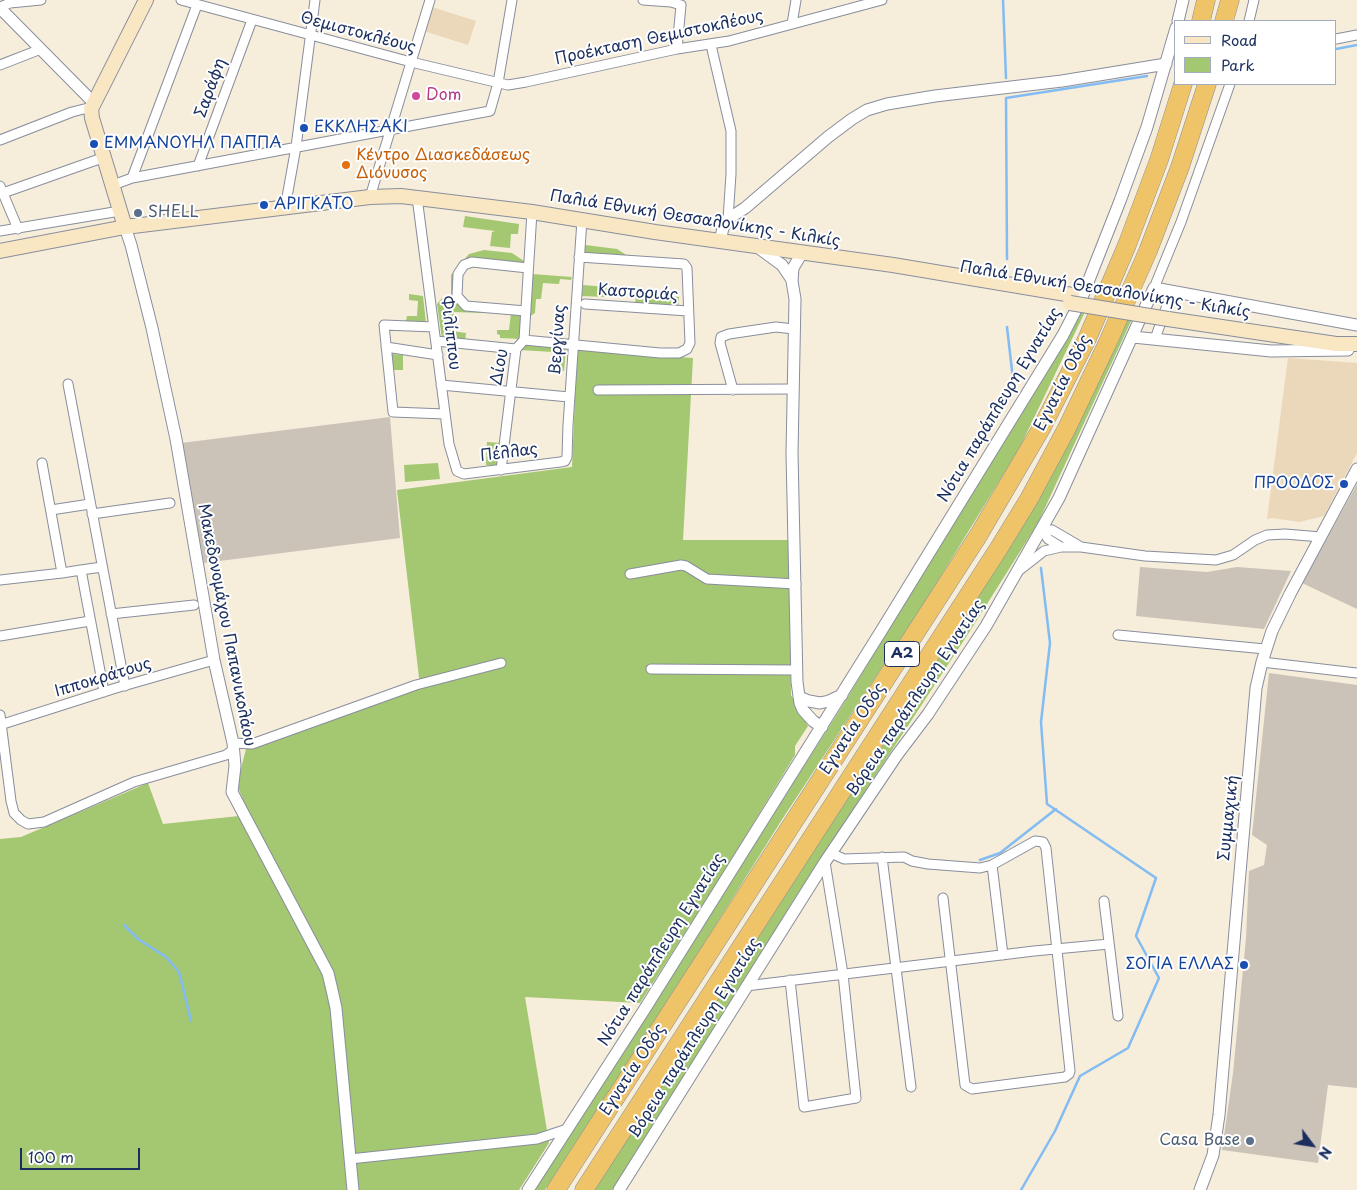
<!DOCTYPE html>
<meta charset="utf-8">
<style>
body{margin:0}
#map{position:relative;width:1357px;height:1190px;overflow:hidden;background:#f6eddb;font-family:"Playpen Sans",sans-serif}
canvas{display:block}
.legend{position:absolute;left:1174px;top:20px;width:162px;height:65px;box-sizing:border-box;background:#fff;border:1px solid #a4acbf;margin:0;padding:6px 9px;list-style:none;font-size:15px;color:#1b2f5e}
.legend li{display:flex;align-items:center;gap:10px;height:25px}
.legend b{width:25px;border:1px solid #a4acbf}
.north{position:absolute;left:1287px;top:1120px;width:50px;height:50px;-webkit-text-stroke:4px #fff;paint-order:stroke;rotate:121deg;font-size:14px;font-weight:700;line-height:20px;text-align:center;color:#1b2f5e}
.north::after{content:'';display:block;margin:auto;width:18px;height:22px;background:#1b2f5e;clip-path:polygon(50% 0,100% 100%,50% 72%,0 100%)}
.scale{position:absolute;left:20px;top:1148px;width:120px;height:22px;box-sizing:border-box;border:2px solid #1b2f5e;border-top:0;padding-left:6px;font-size:15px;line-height:18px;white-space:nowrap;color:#1b2f5e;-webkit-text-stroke:4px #fff;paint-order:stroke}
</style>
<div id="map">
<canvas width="1357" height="1190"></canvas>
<ul class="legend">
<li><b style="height:6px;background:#f9e7c3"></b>Road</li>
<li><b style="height:14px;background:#a4c771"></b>Park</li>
</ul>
<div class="north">N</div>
<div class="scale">100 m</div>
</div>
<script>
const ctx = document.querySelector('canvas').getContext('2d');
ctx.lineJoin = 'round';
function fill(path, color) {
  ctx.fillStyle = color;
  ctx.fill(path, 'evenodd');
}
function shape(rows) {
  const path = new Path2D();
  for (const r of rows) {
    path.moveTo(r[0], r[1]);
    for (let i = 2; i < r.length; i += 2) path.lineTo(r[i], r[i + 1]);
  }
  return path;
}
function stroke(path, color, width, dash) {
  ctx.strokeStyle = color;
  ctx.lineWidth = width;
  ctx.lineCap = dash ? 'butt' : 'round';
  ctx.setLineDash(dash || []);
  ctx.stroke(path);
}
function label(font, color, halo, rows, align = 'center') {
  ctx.font = font + ' "Playpen Sans",sans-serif';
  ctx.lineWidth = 4;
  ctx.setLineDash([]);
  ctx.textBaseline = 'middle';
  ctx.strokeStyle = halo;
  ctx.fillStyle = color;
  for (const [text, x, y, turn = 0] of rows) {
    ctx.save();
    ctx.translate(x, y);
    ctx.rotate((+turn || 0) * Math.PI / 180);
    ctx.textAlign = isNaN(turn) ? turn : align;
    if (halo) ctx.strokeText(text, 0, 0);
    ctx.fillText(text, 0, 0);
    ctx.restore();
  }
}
fill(shape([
 [432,7,476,21,468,45,424,31],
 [1288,358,1357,363,1357,453,1324,516,1299,522,1272,518,1267,519]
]), '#ebd8ba');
fill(shape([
 [390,417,400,538,204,563,181,443],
 [1357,484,1357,609,1302,583],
 [1140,567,1207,572,1237,567,1291,571,1264,629,1136,616],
 [1269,673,1357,685,1357,933,1267,924,1357,933,1357,1088,1328,1085,1318,1163,1222,1150,1233,1073,1246,938,1249,871,1264,865,1267,845,1252,835]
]), '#cbc3b8');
fill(shape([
 [465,216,519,224,518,234,511,234,510,248,490,246,492,232,495,231,463,227],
 [585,245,617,249,631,258,584,255],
 [484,250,512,253,527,263,527,265,463,263,455,294,451,294,451,275,469,254],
 [532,274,572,277,571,280,560,279,559,284,543,283,541,299,536,299,535,313,529,317],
 [583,285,607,287,606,297,582,296],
 [636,293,679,297,678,309,635,306],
 [409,294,423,296,426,323,406,321,407,316,417,316,418,301,409,300],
 [442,298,455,298,482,309,482,313,454,312,452,331,466,333,465,341,442,339,437,304],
 [1078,312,1085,312,1019,449,925,602,783,818,685,974,545,1190,534,1190,841,708,1057,354],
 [511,313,522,314,520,339,500,338,500,335,497,334,497,330,509,330],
 [1123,317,1132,319,1038,523,970,631,793,901,656,1126,612,1190,593,1190,1029,514],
 [526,343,566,347,564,371,552,370,553,352,520,350],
 [577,350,693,358,683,540,789,540,791,695,808,726,795,746,795,755,720,878,640,1003,525,997,549,1143,519,1190,0,1190,0,839,21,837,148,783,163,824,239,816,248,811,239,790,238,780,246,749,420,686,397,490,572,467],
 [392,354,403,355,403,370,391,370],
 [487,442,501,443,497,465,486,465],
 [438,463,440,479,405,482,404,465]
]), '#a4c771');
stroke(shape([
 [1003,0,1006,78],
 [1336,49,1357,45],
 [1007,259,1006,98,1147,76],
 [1007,327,1014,388],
 [980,860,1000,853,1056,809],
 [124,925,138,939,166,957,179,972,191,1021],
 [1021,1190,1055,1131,1080,1076,1128,1048,1159,978,1136,936,1156,878,1047,804,1041,722,1050,643,1041,568]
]), '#83bbf3', 2.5);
const minor = shape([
 [181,0,411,62,508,85,526,82,677,49,729,41,882,0],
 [643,0,671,2,681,5,677,49],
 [0,7,10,3,41,0],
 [1249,21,1254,0],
 [792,24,796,0],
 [1336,39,1357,35],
 [711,45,731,131,731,174,728,219],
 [0,65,41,49],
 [0,140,72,112,92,107],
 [198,166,252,20],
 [132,178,197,5],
 [113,185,132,178,490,111,498,83,512,0],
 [0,186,18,229],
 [3,193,105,157],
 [370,197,430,0],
 [417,197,449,444,457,471,464,474,560,462,565,461,567,457,568,425,582,220],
 [285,208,296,147,315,0],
 [0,231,120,211],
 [1154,288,1181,222,1230,84],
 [585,304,688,311],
 [526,311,466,306,457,296,458,274,464,265,472,262,528,268],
 [434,327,384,325,393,412,445,414],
 [1155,339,1172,291],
 [524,340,660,353,679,353,687,349,690,343,687,268,684,264,579,257],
 [436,341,516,349],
 [386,347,438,355],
 [68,384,125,686],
 [441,385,569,397],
 [598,390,793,389],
 [733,390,720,343,721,337,729,334,776,327,794,329],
 [42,463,62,573,81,570,104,692],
 [501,470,516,349,524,340,532,212],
 [51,510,90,504],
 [92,514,170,503],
 [1061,547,1048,539,1042,529,1052,530,1081,547],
 [1021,569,1044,551,1061,547,1081,547,1145,556,1216,560,1233,555,1255,540,1267,535,1285,534,1321,537],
 [81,570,102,567],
 [630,574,681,565,686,566,707,579,796,584],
 [0,580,62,573],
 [111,614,194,605],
 [1118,635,1265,649],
 [0,636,90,621],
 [1262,662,1357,673],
 [651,669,796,670],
 [0,715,11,801,14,813,21,820,28,824,44,822,134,782,226,755,233,750],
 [0,725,116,688,214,660],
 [233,743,252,744,416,685,501,663],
 [831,853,844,859,904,857,912,861,928,864,980,868,992,865,1035,841,1043,842,1046,848,1070,1071,1069,1074,1065,1077,972,1089,965,1085,943,898],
 [882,857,911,1087],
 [992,865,1003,955],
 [1104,901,1118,1016],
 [790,980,804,1107,856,1098,843,974,825,862],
 [746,986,1034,951,1109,944],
 [350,1159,537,1139,567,1129]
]);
const tertiary = shape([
 [0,8,93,102],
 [1178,21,1183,0],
 [125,227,131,245,152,328,176,439,214,660,233,743,235,766,232,792,328,973,332,990,336,1008,353,1190],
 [720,241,723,228,728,219,745,208,828,137,852,119,867,110,887,104,935,96,1062,81,1166,64],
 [756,246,782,265,792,280],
 [802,253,793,268,792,281,795,299,792,453,797,682,800,703,803,710,813,721,822,727],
 [1133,337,1271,351,1348,350],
 [799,697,809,701,820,703,829,701,842,695],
 [528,1190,646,1007,883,628,1063,335,1081,300,1120,201,1147,127,1176,28],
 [619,1190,825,862,897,755,928,714,986,626,1059,498,1154,288,1357,325],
 [1200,1190,1213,1155,1219,1115,1256,688,1262,662,1272,631,1290,594,1357,469]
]);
const secondary = shape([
 [125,227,92,118,91,109,146,0],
 [0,251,125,227,370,197,401,196,532,212,655,232,893,265,1072,295],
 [1168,319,1336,344,1357,344]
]);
const motorway = shape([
 [1201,21,1206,0],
 [1224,21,1230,0],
 [556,1190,978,536,1042,427,1087,339,1127,245,1159,160,1183,84],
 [584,1190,999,548,1029,499,1067,428,1107,344,1148,251,1180,167,1207,84]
]);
stroke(minor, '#888e9c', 11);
stroke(tertiary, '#888e9c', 13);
stroke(secondary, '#888e9c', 16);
stroke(motorway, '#888e9c', 19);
stroke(minor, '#fff', 9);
stroke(tertiary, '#fff', 11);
stroke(secondary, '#f9e7c3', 14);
stroke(motorway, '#efc469', 18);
const secondaryBridge = shape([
 [1070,303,1168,319]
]);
stroke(secondaryBridge, '#888e9c', 16, []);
stroke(secondaryBridge, '#f9e7c3', 14);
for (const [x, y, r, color] of [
 [416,96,5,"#d1479c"],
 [304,128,5,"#1a4fb4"],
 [94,144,5,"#1a4fb4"],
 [346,165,5,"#e8710a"],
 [264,205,5,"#1a4fb4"],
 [138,213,5,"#5c6f8a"],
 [1344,484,5,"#1a4fb4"],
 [1244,965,5,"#1a4fb4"],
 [1250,1141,5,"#5c6f8a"]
]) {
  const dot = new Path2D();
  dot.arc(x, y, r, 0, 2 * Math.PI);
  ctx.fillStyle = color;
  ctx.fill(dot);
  stroke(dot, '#fff', 2);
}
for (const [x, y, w] of [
 [902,654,35]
]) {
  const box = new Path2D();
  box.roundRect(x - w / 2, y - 12.5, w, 25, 4);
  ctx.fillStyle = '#fff';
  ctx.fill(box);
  stroke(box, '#1b2f5e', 1);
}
label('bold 15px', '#1b2f5e', null, [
 ["Α2",902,654]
]);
label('16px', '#1b2f5e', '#fff', [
 ["Θεμιστοκλέους",358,33,15],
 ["Προέκταση Θεμιστοκλέους",659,38,-12],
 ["Σαράφη",211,88,-70],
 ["Παλιά Εθνική Θεσσαλονίκης - Κιλκίς",695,219,9],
 ["Παλιά Εθνική Θεσσαλονίκης - Κιλκίς",1105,290,9],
 ["Καστοριάς",638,293,4],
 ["Φιλίππου",450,333,83],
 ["Βεργίνας",558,340,-86],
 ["Δίου",500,367,-79],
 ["Εγνατία Οδός",1063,383,-63],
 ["Νότια παράπλευρη Εγνατίας",1000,405,-59],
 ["Πέλλας",509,453,-7],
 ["Μακεδονομάχου Παπανικολάου",226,625,79],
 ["Ιπποκράτους",103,678,-17],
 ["Βόρεια παράπλευρη Εγνατίας",916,698,-56],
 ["Εγνατία Οδός",853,729,-57],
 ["Συμμαχική",1229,818,-84],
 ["Νότια παράπλευρη Εγνατίας",662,950,-58],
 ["Βόρεια παράπλευρη Εγνατίας",695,1038,-58],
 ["Εγνατία Οδός",633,1070,-57]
]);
label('16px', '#b23c85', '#fff', [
 ["Dom",426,96]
], 'left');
label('16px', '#164399', '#fff', [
 ["ΕΚΚΛΗΣΑΚΙ",314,128],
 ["ΕΜΜΑΝΟΥΗΛ ΠΑΠΠΑ",104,144],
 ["ΑΡΙΓΚΑΤΟ",274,205],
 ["ΠΡΟΟΔΟΣ",1334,484,"right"],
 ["ΣΟΓΙΑ ΕΛΛΑΣ",1234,965,"right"]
], 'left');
label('16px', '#c56008', '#fff', [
 ["Κέντρο Διασκεδάσεως",356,156],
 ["Διόνυσος",356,174]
], 'left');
label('16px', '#4e5e75', '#fff', [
 ["SHELL",148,213],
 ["Casa Base",1240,1141,"right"]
], 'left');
</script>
